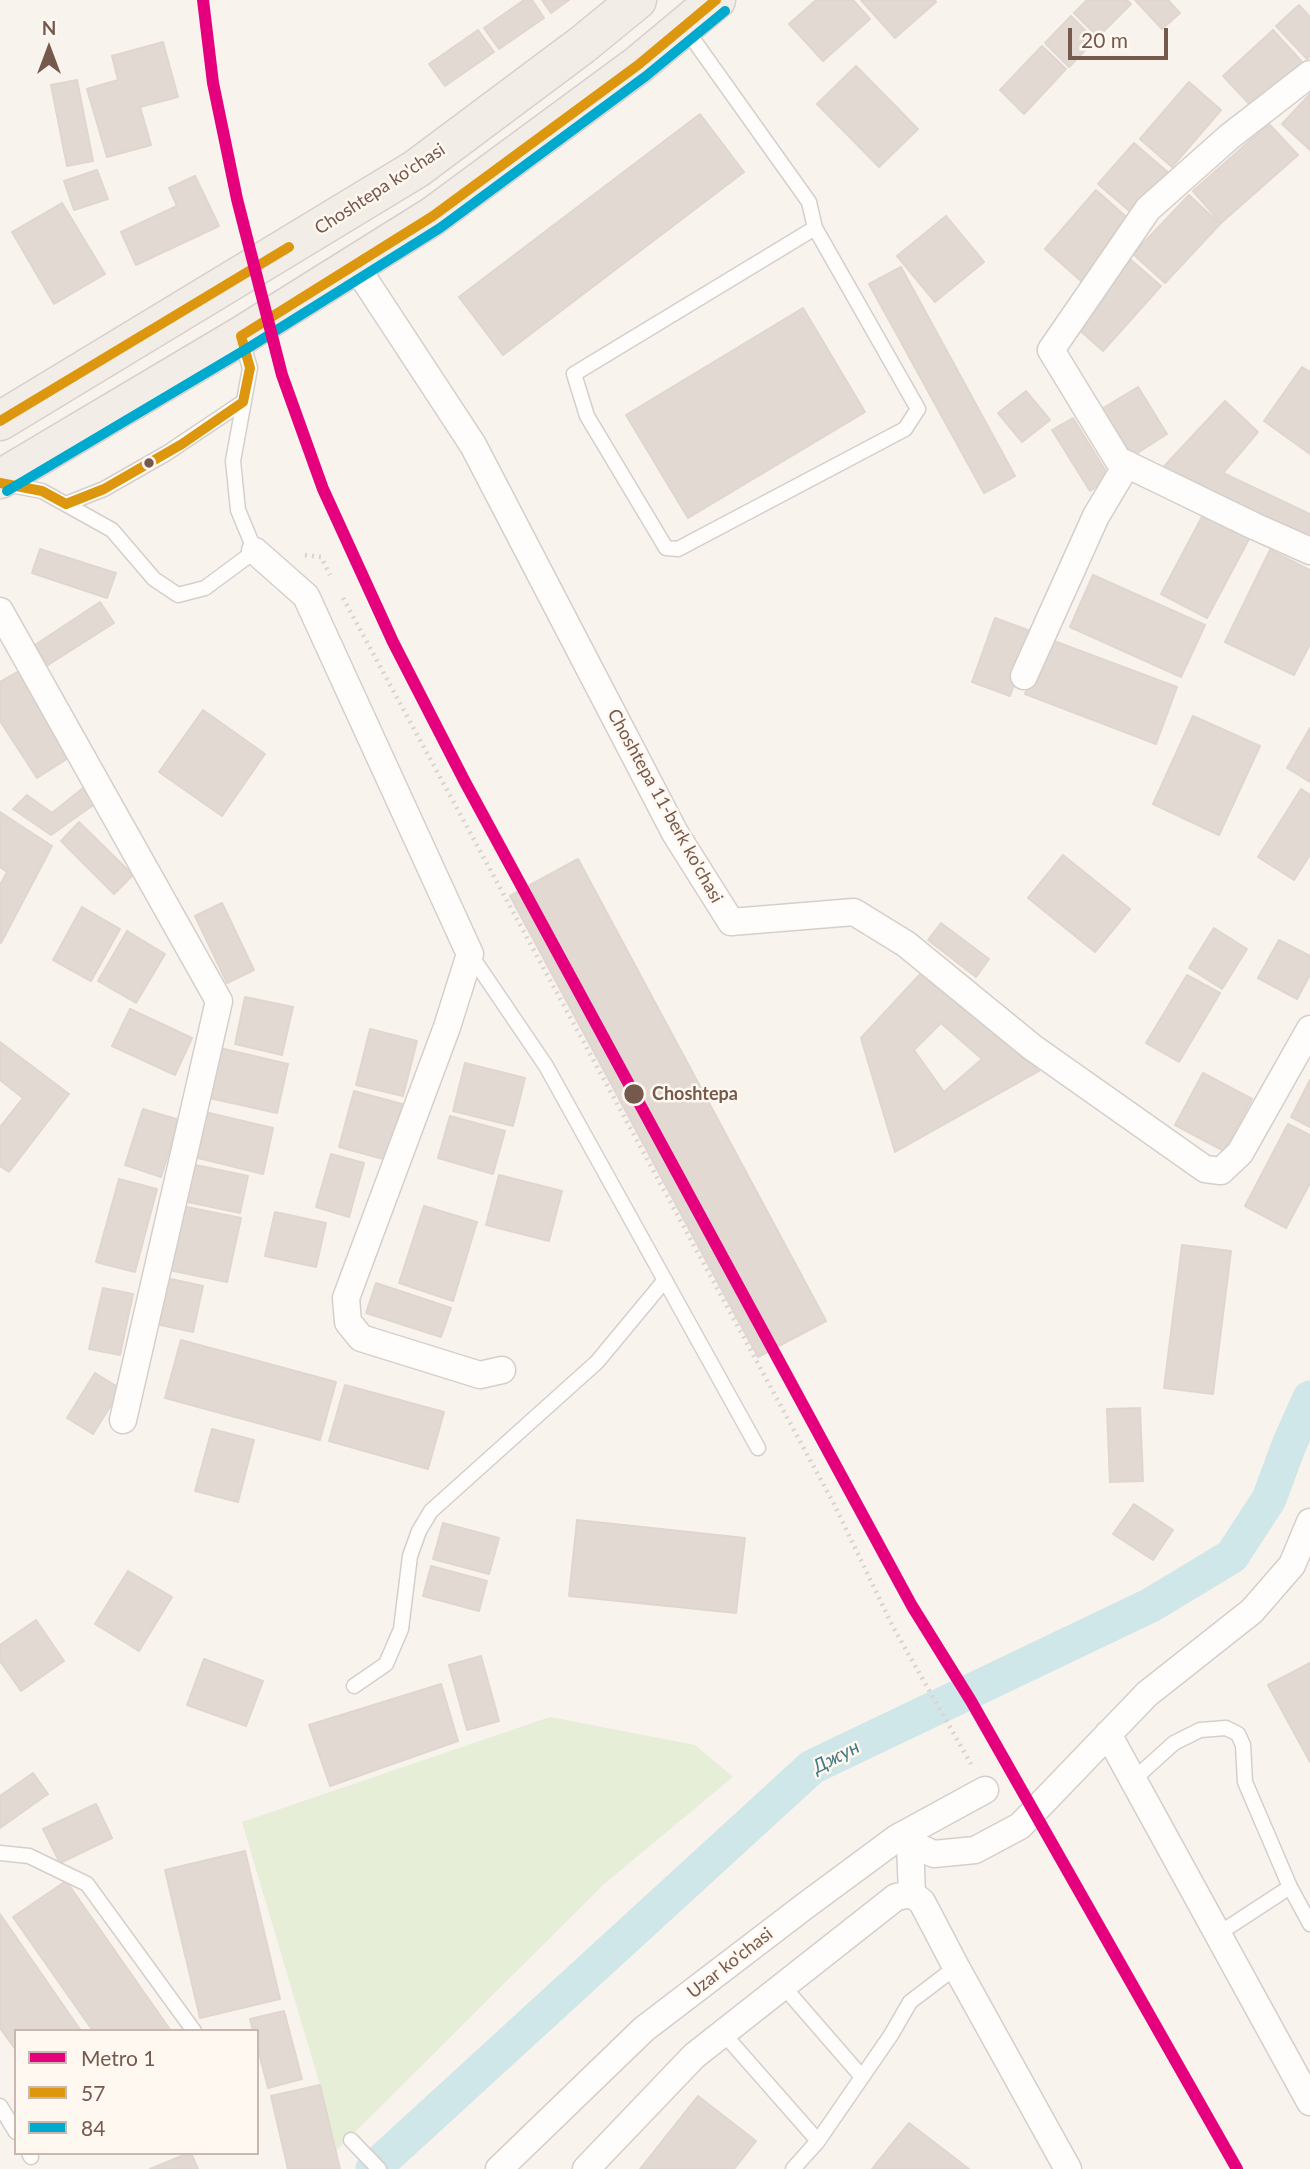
<!DOCTYPE html>
<meta charset="utf-8">
<style>
body{margin:0}
#map{position:relative;width:1310px;height:2169px;overflow:hidden;background:#f8f3ed;font-family:Lato,sans-serif}
canvas{display:block}
.legend{position:absolute;left:14px;top:2029px;width:245px;height:126px;box-sizing:border-box;background:#fef8f0;border:2px solid #c8b8af;margin:0;padding:9px 12px;list-style:none;font-size:21px;color:#76594d}
.legend li{display:flex;align-items:center;gap:14px;height:35px}
.legend b{width:35px;border:2px solid #c8b8af}
.north{position:absolute;left:14px;top:14px;width:70px;height:70px;-webkit-text-stroke:5px #fef8f0;paint-order:stroke;rotate:0deg;font-size:19px;font-weight:700;line-height:28px;text-align:center;color:#76594d}
.north::after{content:'';display:block;margin:auto;width:24px;height:32px;background:#76594d;clip-path:polygon(50% 0,100% 100%,50% 72%,0 100%)}
.scale{position:absolute;left:1068px;top:28px;width:100px;height:32px;box-sizing:border-box;border:4px solid #76594d;border-top:0;padding-left:9px;font-size:21px;line-height:24px;white-space:nowrap;color:#76594d;-webkit-text-stroke:5px #fef8f0;paint-order:stroke}
</style>
<div id="map">
<canvas width="1310" height="2169"></canvas>
<ul class="legend">
<li><b style="height:9px;background:#e5007d"></b>Metro 1</li>
<li><b style="height:9px;background:#dd970f"></b>57</li>
<li><b style="height:9px;background:#00a9ce"></b>84</li>
</ul>
<div class="north">N</div>
<div class="scale">20 m</div>
</div>
<script>
const ctx = document.querySelector('canvas').getContext('2d');
ctx.lineJoin = 'round';
function fill(path, color) {
  ctx.fillStyle = color;
  ctx.fill(path, 'evenodd');
}
function shape(rows) {
  const path = new Path2D();
  for (const r of rows) {
    path.moveTo(r[0], r[1]);
    for (let i = 2; i < r.length; i += 2) path.lineTo(r[i], r[i + 1]);
  }
  return path;
}
function stroke(path, color, width, dash) {
  ctx.strokeStyle = color;
  ctx.lineWidth = width;
  ctx.lineCap = dash ? 'butt' : 'round';
  ctx.setLineDash(dash || []);
  ctx.stroke(path);
}
function label(font, color, halo, rows, align = 'center') {
  ctx.font = font + ' Lato,sans-serif';
  ctx.lineWidth = 5;
  ctx.setLineDash([]);
  ctx.textBaseline = 'middle';
  ctx.strokeStyle = halo;
  ctx.fillStyle = color;
  for (const [text, x, y, turn = 0] of rows) {
    ctx.save();
    ctx.translate(x, y);
    ctx.rotate((+turn || 0) * Math.PI / 180);
    ctx.textAlign = isNaN(turn) ? turn : align;
    if (halo) ctx.strokeText(text, 0, 0);
    ctx.fillText(text, 0, 0);
    ctx.restore();
  }
}
fill(shape([
 [550,1717,695,1745,733,1777,603,1885,336,2151,320,2085,242,1822]
]), '#e6eed8');
stroke(shape([
 [373,2169,812,1767,1151,1605,1232,1556,1269,1499,1289,1445,1310,1398]
]), '#cfe7e8', 35);
const building = shape([
 [524,0,532,0,544,18,499,49,484,28,524,0],
 [542,0,569,0,551,13,542,0],
 [816,0,853,0,870,19,823,61,789,24,816,0],
 [861,0,935,0,936,2,895,38,861,0],
 [1087,0,1127,0,1131,4,1098,37,1074,13,1087,0],
 [1135,0,1168,0,1180,13,1162,29,1135,0],
 [1299,5,1310,17,1310,56,1307,59,1276,26,1299,5],
 [1071,16,1095,40,1069,67,1045,43,1071,16],
 [478,30,494,52,445,86,429,64,478,30],
 [1273,30,1303,63,1253,108,1223,76,1273,30],
 [163,42,178,97,140,107,151,145,107,157,87,89,118,80,112,56,163,42],
 [1042,46,1066,69,1024,114,1000,90,1042,46],
 [856,66,918,129,879,167,817,104,856,66],
 [77,80,93,161,67,166,51,85,77,80],
 [1189,82,1221,110,1172,167,1140,139,1189,82],
 [1310,94,1310,150,1282,124,1310,94],
 [700,114,744,172,503,355,459,297,700,114],
 [1269,124,1298,155,1221,223,1193,191,1269,124],
 [1134,143,1170,174,1134,215,1098,184,1134,143],
 [97,170,108,199,74,210,64,181,97,170],
 [195,176,219,226,136,265,121,232,177,206,169,188,195,176],
 [1096,190,1132,222,1081,281,1045,249,1096,190],
 [1189,195,1220,224,1165,283,1133,254,1189,195],
 [62,203,105,274,54,304,12,232,62,203],
 [946,216,984,262,935,302,897,256,946,216],
 [1131,260,1161,286,1103,351,1074,325,1131,260],
 [901,267,1015,476,984,493,869,284,901,267],
 [803,308,865,412,688,518,626,415,803,308],
 [1302,367,1310,372,1310,454,1264,421,1302,367],
 [1138,387,1167,434,1125,461,1095,413,1138,387],
 [1026,391,1050,420,1022,442,998,413,1026,391],
 [1225,401,1258,432,1223,473,1310,514,1310,531,1303,544,1156,475,1225,401],
 [1073,418,1110,478,1090,491,1052,430,1073,418],
 [1203,515,1249,539,1207,618,1161,594,1203,515],
 [40,549,116,573,107,598,32,573,40,549],
 [1270,550,1310,570,1310,644,1294,675,1225,642,1270,550],
 [1093,575,1205,625,1181,677,1070,627,1093,575],
 [100,602,114,623,48,665,35,645,100,602],
 [995,618,1033,632,1010,696,972,682,995,618],
 [1046,638,1177,687,1156,744,1025,694,1046,638],
 [19,671,73,755,37,778,0,721,0,682,19,671],
 [203,710,265,754,222,816,159,772,203,710],
 [1193,716,1260,746,1219,835,1153,804,1193,716],
 [1310,728,1310,782,1287,768,1310,728],
 [88,784,99,801,51,835,13,809,27,795,52,813,88,784],
 [1301,789,1310,795,1310,855,1294,880,1258,857,1301,789],
 [0,812,52,846,1,943,0,885,7,872,0,867,0,812],
 [79,822,133,875,114,894,61,841,79,822],
 [1063,855,1130,909,1095,952,1028,898,1063,855],
 [578,859,826,1321,758,1357,510,896,578,859],
 [222,903,254,970,227,983,195,916,222,903],
 [82,907,120,929,91,981,53,960,82,907],
 [941,923,989,959,976,977,928,940,941,923],
 [1214,928,1247,949,1222,989,1189,968,1214,928],
 [127,931,165,954,136,1003,98,981,127,931],
 [1279,940,1310,956,1310,975,1297,999,1258,978,1279,940],
 [923,971,1039,1071,895,1152,861,1038,923,971],
 [1187,975,1220,993,1179,1062,1146,1043,1187,975],
 [245,997,293,1007,282,1055,235,1044,245,997],
 [130,1009,192,1038,175,1075,112,1046,130,1009],
 [941,1023,982,1059,944,1092,914,1050,941,1023],
 [370,1029,417,1041,403,1096,356,1085,370,1029],
 [0,1042,69,1094,9,1172,0,1166,0,1127,23,1098,0,1080,0,1042],
 [220,1048,288,1064,277,1113,209,1098,220,1048],
 [465,1063,525,1078,513,1126,453,1111,465,1063],
 [1203,1073,1252,1099,1224,1151,1175,1125,1203,1073],
 [1310,1080,1310,1127,1291,1117,1310,1080],
 [354,1091,402,1104,387,1160,339,1147,354,1091],
 [143,1109,179,1120,161,1177,125,1165,143,1109],
 [205,1112,273,1128,263,1174,194,1157,205,1112],
 [450,1116,505,1131,493,1174,438,1158,450,1116],
 [1288,1124,1310,1135,1310,1183,1286,1228,1245,1206,1288,1124],
 [331,1154,364,1163,349,1217,316,1207,331,1154],
 [191,1164,248,1176,240,1213,183,1201,191,1164],
 [499,1175,562,1191,549,1241,486,1225,499,1175],
 [119,1179,157,1189,135,1272,96,1262,119,1179],
 [182,1206,241,1218,227,1282,169,1270,182,1206],
 [424,1206,477,1222,453,1301,399,1283,424,1206],
 [275,1212,326,1223,316,1267,265,1256,275,1212],
 [1182,1245,1231,1251,1213,1394,1164,1388,1182,1245],
 [166,1278,203,1286,193,1332,156,1324,166,1278],
 [376,1283,451,1308,441,1337,366,1313,376,1283],
 [103,1288,133,1294,120,1355,89,1349,103,1288],
 [181,1340,336,1382,320,1440,165,1398,181,1340],
 [95,1373,121,1389,93,1434,67,1418,95,1373],
 [345,1385,444,1412,428,1469,329,1441,345,1385],
 [1140,1408,1143,1481,1110,1482,1107,1409,1140,1408],
 [212,1429,254,1440,238,1502,195,1491,212,1429],
 [1134,1504,1173,1530,1153,1560,1113,1534,1134,1504],
 [577,1520,745,1538,736,1613,569,1596,577,1520],
 [443,1523,499,1538,489,1574,433,1559,443,1523],
 [431,1566,487,1581,479,1611,423,1596,431,1566],
 [128,1571,172,1597,139,1651,95,1624,128,1571],
 [36,1620,64,1661,21,1691,0,1661,0,1645,36,1620],
 [481,1656,499,1721,467,1730,449,1665,481,1656],
 [204,1659,263,1681,246,1726,187,1705,204,1659],
 [1310,1663,1310,1762,1268,1685,1310,1663],
 [441,1684,458,1741,330,1786,309,1725,441,1684],
 [33,1773,48,1794,0,1828,0,1796,33,1773],
 [96,1804,112,1838,60,1863,43,1829,96,1804],
 [245,1851,280,1999,200,2018,165,1870,245,1851],
 [66,1881,171,2031,93,2031,13,1917,66,1881],
 [0,1914,81,2031,16,2031,16,2050,0,2028,0,1914],
 [284,2011,302,2079,268,2088,257,2045,257,2031,253,2031,250,2019,284,2011],
 [320,2085,340,2169,288,2169,271,2096,320,2085],
 [698,2096,756,2141,734,2169,640,2169,698,2096],
 [909,2123,969,2169,872,2169,909,2123],
 [191,2153,198,2169,150,2169,189,2153,191,2153]
]);
fill(building, '#e2d9d2');
stroke(building, '#e1d6cf', 2);
const lane = shape([
 [685,28,809,202,815,228,574,374,587,416,666,548,678,549,905,429,918,409,815,228],
 [5,484,42,491,112,530,154,579,178,595,205,588,255,551,238,510,233,461,250,368,241,338],
 [66,504,104,489,167,453,243,402],
 [470,954,546,1066,758,1448],
 [354,1686,386,1664,401,1629,410,1556,419,1531,431,1511,597,1362,665,1280],
 [1133,1780,1174,1743,1200,1730,1226,1728,1238,1734,1243,1745,1245,1782,1290,1887,1218,1934],
 [0,1853,29,1856,87,1884,194,2031],
 [1290,1887,1310,1924],
 [783,1986,862,2077],
 [723,2033,818,2141],
 [0,2106,16,2132],
 [351,2140,379,2169],
 [29,2153,31,2157],
 [793,2169,818,2141,891,2035,910,2002,956,1967]
]);
const street = shape([
 [1310,74,1229,137,1148,209,1051,350,1118,460,1254,526,1310,551],
 [355,265,473,445,675,833,731,922,854,912,906,944,1032,1047,1205,1169,1221,1171,1240,1153,1310,1029],
 [255,551,306,596,470,954,447,1027,346,1298,348,1322,361,1338,480,1375,502,1370],
 [0,611,219,1001,123,1420],
 [1024,676,1096,516,1127,464],
 [1108,1734,1310,2102],
 [897,1838,934,1854,975,1850,1020,1826,1147,1694,1252,1611,1292,1565,1310,1522],
 [910,1844,912,1894],
 [499,2169,644,2029,805,1906,897,1838,985,1790],
 [586,2169,694,2056,896,1897,912,1894,922,1902,956,1967,1068,2169]
]);
const primary = shape([
 [0,421,416,169,582,45,637,0],
 [0,479,241,336,433,216,638,65,716,0]
]);
stroke(lane, '#d6ceca', 17);
stroke(street, '#d6ceca', 29);
stroke(primary, '#d9d0cb', 41);
stroke(shape([
 [305,555,321,557,330,575],
 [343,598,834,1504,893,1627,971,1764]
]), '#dad3d0', 4.5, [2, 5]);
stroke(lane, '#fefdfc', 14);
stroke(street, '#fefdfc', 26);
stroke(primary, '#f2ede7', 38);
stroke(shape([
 [0,421,289,247],
 [0,483,42,491,66,504,104,489,182,444,243,402,250,368,241,336,433,216,638,65,716,0]
]), '#dd970f', 10);
stroke(shape([
 [7,491,248,348,440,228,646,76,725,11]
]), '#00a9ce', 10);
stroke(shape([
 [203,0,213,83,237,199,282,375,323,489,393,642,465,782,912,1606,971,1701,1237,2169]
]), '#e5007d', 12);
for (const [x, y, r, color] of [
 [149,463,6,"#76594d"],
 [634,1094,11,"#76594d"]
]) {
  const dot = new Path2D();
  dot.arc(x, y, r, 0, 2 * Math.PI);
  ctx.fillStyle = color;
  ctx.fill(dot);
  stroke(dot, '#fef8f0', 2.5);
}
label('18px', '#76594d', '#fef8f0', [
 ["Choshtepa ko'chasi",380,189,-33],
 ["Choshtepa 11-berk ko'chasi",665,806,61],
 ["Uzar ko'chasi",730,1963,-38]
]);
label('bold 18px', '#76594d', '#fef8f0', [
 ["Choshtepa",652,1094]
], 'left');
label('italic 19px', '#447b82', '#fef8f0', [
 ["Джун",836,1757,-27]
]);
</script>
